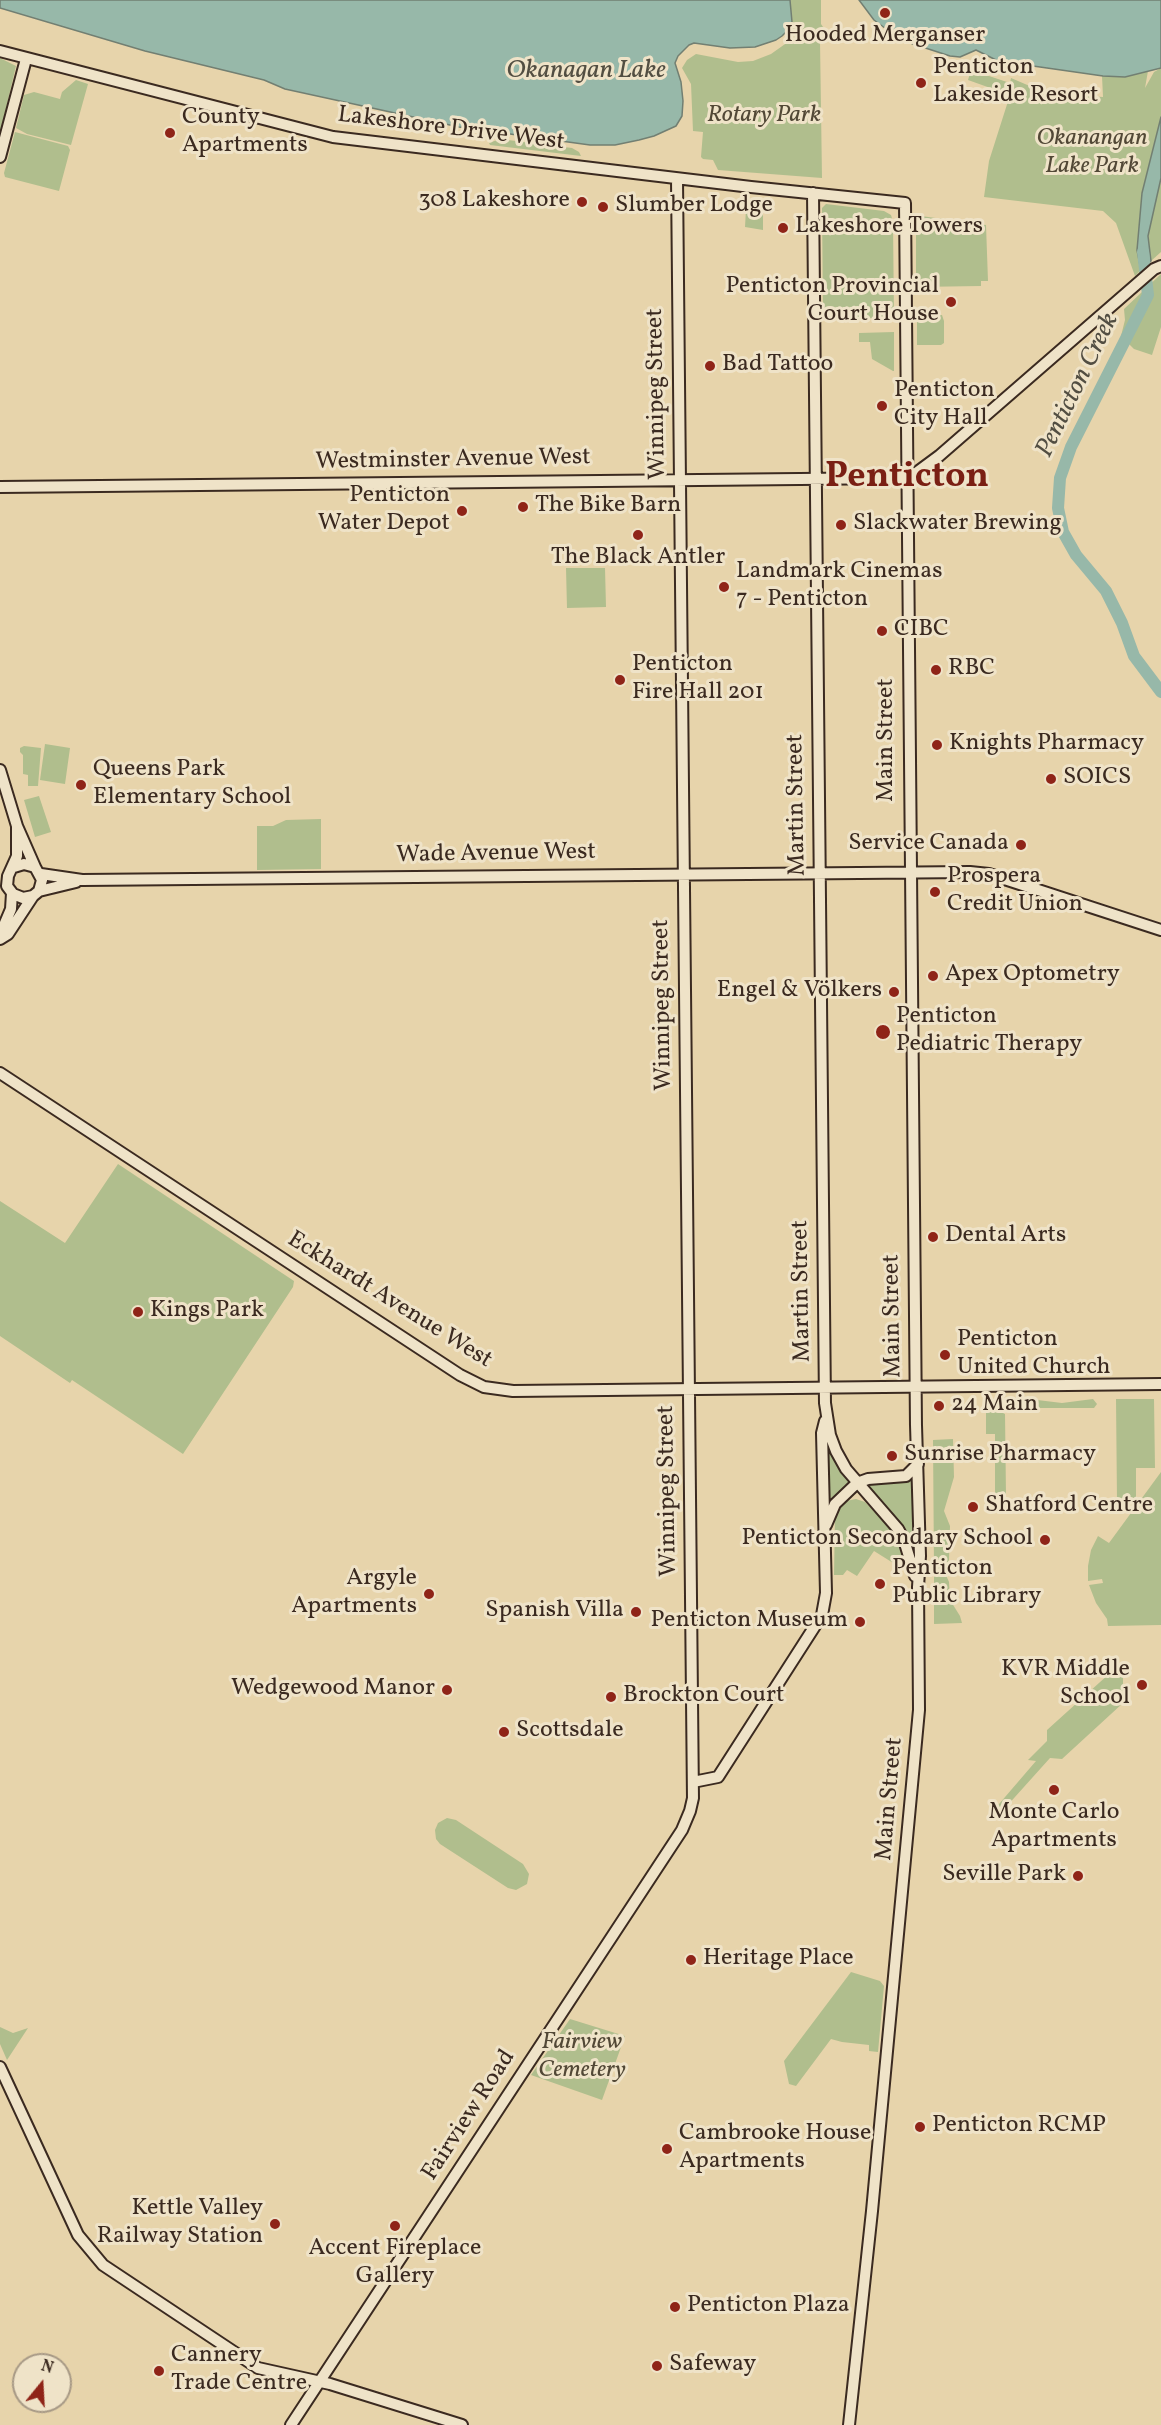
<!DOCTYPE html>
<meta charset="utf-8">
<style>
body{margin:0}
#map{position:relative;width:1161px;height:2425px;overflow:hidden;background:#e7d4ab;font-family:Vollkorn,serif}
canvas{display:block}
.north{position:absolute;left:12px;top:2353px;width:60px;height:60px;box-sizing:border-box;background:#efe3c8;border:2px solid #a79985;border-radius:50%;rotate:18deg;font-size:16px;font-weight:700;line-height:24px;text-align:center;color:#3b2a20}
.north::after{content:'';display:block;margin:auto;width:21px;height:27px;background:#8f2418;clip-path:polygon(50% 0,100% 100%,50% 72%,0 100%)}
</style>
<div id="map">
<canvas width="1161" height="2425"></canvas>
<div class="north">N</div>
</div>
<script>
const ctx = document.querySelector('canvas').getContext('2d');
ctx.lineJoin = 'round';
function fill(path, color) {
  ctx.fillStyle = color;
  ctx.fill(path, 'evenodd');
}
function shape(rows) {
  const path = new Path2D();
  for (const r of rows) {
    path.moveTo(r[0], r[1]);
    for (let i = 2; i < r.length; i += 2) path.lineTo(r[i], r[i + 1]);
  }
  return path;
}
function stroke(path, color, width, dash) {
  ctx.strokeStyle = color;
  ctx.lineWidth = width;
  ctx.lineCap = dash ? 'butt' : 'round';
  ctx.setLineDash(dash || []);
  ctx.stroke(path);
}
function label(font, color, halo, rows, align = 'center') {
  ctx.font = font + ' Vollkorn,serif';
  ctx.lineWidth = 6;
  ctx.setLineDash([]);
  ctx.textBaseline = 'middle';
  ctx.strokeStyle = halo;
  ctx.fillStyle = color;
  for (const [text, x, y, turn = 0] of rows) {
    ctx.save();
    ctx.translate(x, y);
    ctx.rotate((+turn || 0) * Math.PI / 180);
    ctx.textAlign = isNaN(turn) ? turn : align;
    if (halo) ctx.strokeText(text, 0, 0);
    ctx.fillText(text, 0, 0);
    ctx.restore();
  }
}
fill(shape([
 [790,0,821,0,821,24,825,30,831,32,824,33,820,41,822,178,718,170,713,160,703,159,701,157,703,132,693,131,691,84,682,68,687,60,696,54,738,62,753,61,771,54,795,37,790,31,790,25,792,22],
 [0,58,16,66,0,134],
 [1161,68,1161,117,1142,193,1137,250,1141,270,1135,276,1116,223,1103,211,984,197,989,161,1010,95,968,80,971,70,1010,83,1011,78,1032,87,1059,94,1103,97,1102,76,1125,77,1148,71,1145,88,1154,72],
 [76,80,88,84,71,145,27,134,16,128,24,95,34,92,60,99,62,92],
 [15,132,68,146,70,150,59,191,5,177,4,173],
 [500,139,572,148,579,152,581,156,490,145,489,143],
 [1161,178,1161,252,1151,261,1148,236],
 [826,204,884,211,891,215,893,222,894,318,830,319,823,315,822,208],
 [754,206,763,207,763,230,745,227,746,209],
 [921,216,986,225,988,281,981,281,981,286,916,287,916,221],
 [1161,274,1161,327,1152,355,1134,349,1121,336,1125,320,1124,309],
 [942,315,944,321,944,343,941,345,917,345,917,318],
 [894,332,894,371,893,371,872,359,870,342,859,342,859,333],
 [566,568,605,568,606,607,567,608],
 [45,744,70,748,65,784,40,780],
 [24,746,41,748,38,786,28,786,28,775,23,774,23,755,20,752,20,748],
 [39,796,51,832,35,837,24,800],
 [321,819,321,869,257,870,257,826,273,826,286,820],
 [118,1164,294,1281,293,1287,183,1454,72,1380,70,1383,0,1336,0,1201,65,1243],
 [1029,1399,1062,1403,1093,1399,1097,1404,1094,1408,1027,1408,1025,1403],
 [1116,1399,1154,1399,1155,1468,1136,1468,1136,1500,1117,1500],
 [986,1400,991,1407,1005,1414,1006,1496,995,1496,995,1434,986,1434],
 [825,1438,834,1459,849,1481,849,1486,829,1508],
 [953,1439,954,1477,944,1511,950,1526,949,1560,944,1568,934,1569,933,1440],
 [1161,1472,1161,1625,1108,1626,1107,1619,1096,1603,1089,1585,1103,1583,1102,1579,1088,1581,1088,1566,1091,1550,1098,1536,1109,1543],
 [911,1477,914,1526,914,1530,907,1537,892,1514,864,1483],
 [856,1499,865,1502,887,1525,903,1554,906,1571,874,1551,857,1576,847,1570,843,1575,834,1575,835,1514,846,1501],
 [934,1573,945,1573,946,1575,949,1582,950,1600,960,1616,962,1623,934,1624],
 [1120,1664,1123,1667,1123,1703,1062,1759,1050,1758,997,1817,987,1818,1036,1761,1028,1760,1047,1741,1047,1730],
 [447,1818,456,1820,523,1864,529,1874,527,1884,516,1890,508,1888,440,1844,436,1839,435,1830,438,1823],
 [851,1972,880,1981,884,1986,878,2052,869,2051,869,2045,842,2042,831,2039,796,2086,789,2084,784,2061],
 [570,2019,625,2036,602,2100,531,2075],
 [0,2027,13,2033,28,2028,7,2060,0,2044]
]), '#b0be8d');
const water = shape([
 [0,0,790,0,792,22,787,26,788,30,782,36,776,40,755,47,730,48,694,43,689,45,678,56,675,63,681,82,683,101,682,116,676,126,654,136,639,140,615,145,590,145,459,127,285,89,264,80,145,51,0,8,0,0],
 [859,0,1161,0,1161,68,1125,77,1103,76,998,61,976,50,960,57,950,56,907,42,893,34,874,20,859,0],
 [1161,117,1161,178,1148,236,1151,261,1141,270,1137,250,1142,193,1161,117]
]);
fill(water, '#97b8a9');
stroke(water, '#727f72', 1.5);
stroke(shape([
 [1143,252,1148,295,1071,447,1060,478,1058,508,1063,532,1076,555,1106,591,1122,623,1134,656,1161,692]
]), '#97b8a9', 12);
const secondary = shape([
 [0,51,333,137,751,187,905,203,916,1425,920,1556,918,1587,919,1710,872,2211,849,2425],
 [0,157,26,59],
 [813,193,825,1403,830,1435,836,1451,846,1469,898,1529,904,1540,915,1576],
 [0,487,899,478,916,473,939,456,1154,269,1161,266],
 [0,770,17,826,35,867],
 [14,867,24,864,35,867,42,880,39,891,33,896,23,898,13,894,7,886,8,876,17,856,17,826],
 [41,874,82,880,970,872,989,874,1161,930],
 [39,891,76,882],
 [2,936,2,930,11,909,12,893],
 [0,939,8,934,33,896],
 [0,1073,460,1375,484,1387,513,1391,1161,1384],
 [826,1525,835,1504,857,1483,868,1479,906,1476,918,1464],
 [693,1782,718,1777,822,1615,826,1593,822,1433,825,1421],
 [0,2067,78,2235,103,2265,258,2368,330,2384,462,2425],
 [291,2425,682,1830,690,1811,693,1798,677,179]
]);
stroke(secondary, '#3b2a20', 14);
stroke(secondary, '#efe3c8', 10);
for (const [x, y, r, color] of [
 [885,13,6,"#8f2418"],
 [921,83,6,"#8f2418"],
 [170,133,6,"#8f2418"],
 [582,202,6,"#8f2418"],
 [603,207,6,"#8f2418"],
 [783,228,6,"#8f2418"],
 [951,302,6,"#8f2418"],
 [710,366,6,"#8f2418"],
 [882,406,6,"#8f2418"],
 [523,507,6,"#8f2418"],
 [462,511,6,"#8f2418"],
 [841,525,6,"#8f2418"],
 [638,535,6,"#8f2418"],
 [724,587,6,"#8f2418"],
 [882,631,6,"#8f2418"],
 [936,670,6,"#8f2418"],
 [620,680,6,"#8f2418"],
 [937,745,6,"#8f2418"],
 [1051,779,6,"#8f2418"],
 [81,785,6,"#8f2418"],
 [1021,845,6,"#8f2418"],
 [935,892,6,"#8f2418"],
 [933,976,6,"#8f2418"],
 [894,992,6,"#8f2418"],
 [883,1032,8,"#8f2418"],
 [933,1237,6,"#8f2418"],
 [138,1312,6,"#8f2418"],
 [945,1355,6,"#8f2418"],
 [939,1406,6,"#8f2418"],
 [892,1456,6,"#8f2418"],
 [973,1507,6,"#8f2418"],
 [1045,1540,6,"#8f2418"],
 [880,1584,6,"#8f2418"],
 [429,1594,6,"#8f2418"],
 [636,1612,6,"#8f2418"],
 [860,1622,6,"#8f2418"],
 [1142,1685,6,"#8f2418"],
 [447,1690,6,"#8f2418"],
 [611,1697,6,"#8f2418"],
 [504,1732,6,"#8f2418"],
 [1054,1790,6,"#8f2418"],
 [1078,1876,6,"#8f2418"],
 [691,1960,6,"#8f2418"],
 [920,2127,6,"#8f2418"],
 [667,2149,6,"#8f2418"],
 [275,2224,6,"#8f2418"],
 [395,2226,6,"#8f2418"],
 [675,2307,6,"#8f2418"],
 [657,2366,6,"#8f2418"],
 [159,2371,6,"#8f2418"]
]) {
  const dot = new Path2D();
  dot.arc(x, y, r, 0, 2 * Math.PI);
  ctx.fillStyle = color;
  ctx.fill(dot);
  stroke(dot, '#efe3c8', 2);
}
label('24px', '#3b2a20', '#efe3c8', [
 ["Hooded Merganser",885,37,"center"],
 ["Penticton",933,69],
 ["Lakeside Resort",933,97],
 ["County",182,119],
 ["Apartments",182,147],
 ["308 Lakeshore",570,202,"right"],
 ["Slumber Lodge",615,207],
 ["Lakeshore Towers",795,228],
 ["Penticton Provincial",939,288,"right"],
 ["Court House",939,316,"right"],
 ["Bad Tattoo",722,366],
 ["Penticton",894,392],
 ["City Hall",894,420],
 ["Penticton",450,497,"right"],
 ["Water Depot",450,525,"right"],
 ["The Bike Barn",535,507],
 ["Slackwater Brewing",853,525],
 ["The Black Antler",638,559,"center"],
 ["Landmark Cinemas",736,573],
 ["7 - Penticton",736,601],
 ["CIBC",894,631],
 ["Penticton",632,666],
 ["Fire Hall 201",632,694],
 ["RBC",948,670],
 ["Knights Pharmacy",949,745],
 ["Queens Park",93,771],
 ["Elementary School",93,799],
 ["SOICS",1063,779],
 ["Service Canada",1009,845,"right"],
 ["Prospera",947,878],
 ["Credit Union",947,906],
 ["Apex Optometry",945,976],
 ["Engel & Völkers",882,992,"right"],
 ["Penticton",896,1018],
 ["Pediatric Therapy",896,1046],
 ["Dental Arts",945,1237],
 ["Kings Park",150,1312],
 ["Penticton",957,1341],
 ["United Church",957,1369],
 ["24 Main",951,1406],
 ["Sunrise Pharmacy",904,1456],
 ["Shatford Centre",985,1507],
 ["Penticton Secondary School",1033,1540,"right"],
 ["Penticton",892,1570],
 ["Public Library",892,1598],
 ["Argyle",417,1580,"right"],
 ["Apartments",417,1608,"right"],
 ["Spanish Villa",624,1612,"right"],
 ["Penticton Museum",848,1622,"right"],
 ["KVR Middle",1130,1671,"right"],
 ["School",1130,1699,"right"],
 ["Wedgewood Manor",435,1690,"right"],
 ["Brockton Court",623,1697],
 ["Scottsdale",516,1732],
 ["Monte Carlo",1054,1814,"center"],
 ["Apartments",1054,1842,"center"],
 ["Seville Park",1066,1876,"right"],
 ["Heritage Place",703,1960],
 ["Penticton RCMP",932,2127],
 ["Cambrooke House",679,2135],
 ["Apartments",679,2163],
 ["Kettle Valley",263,2210,"right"],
 ["Railway Station",263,2238,"right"],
 ["Accent Fireplace",395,2250,"center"],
 ["Gallery",395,2278,"center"],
 ["Penticton Plaza",687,2307],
 ["Cannery",171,2357],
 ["Trade Centre",171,2385],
 ["Safeway",669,2366]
], 'left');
label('italic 24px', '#524836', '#efe3c8', [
 ["Rotary Park",764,117],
 ["Okanangan",1092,140],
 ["Lake Park",1092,168],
 ["Fairview",582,2044],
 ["Cemetery",582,2072]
]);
label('24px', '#3b2a20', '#efe3c8', [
 ["Lakeshore Drive West",451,130,7],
 ["Winnipeg Street",658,394,-91],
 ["Westminster Avenue West",453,461,-1],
 ["Main Street",888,740,-90],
 ["Martin Street",798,805,-91],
 ["Wade Avenue West",496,855,-1],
 ["Winnipeg Street",664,1005,-91],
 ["Martin Street",803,1291,-91],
 ["Eckhardt Avenue West",389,1301,32],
 ["Main Street",894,1316,-91],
 ["Winnipeg Street",669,1491,-91],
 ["Main Street",891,1799,-85],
 ["Fairview Road",470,2116,-57]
]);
label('italic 26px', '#524e42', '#efe3c8', [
 ["Okanagan Lake",586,72],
 ["Penticton Creek",1079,386,-64]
]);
label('bold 36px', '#7a1f14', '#efe3c8', [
 ["Penticton",907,479]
]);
</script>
